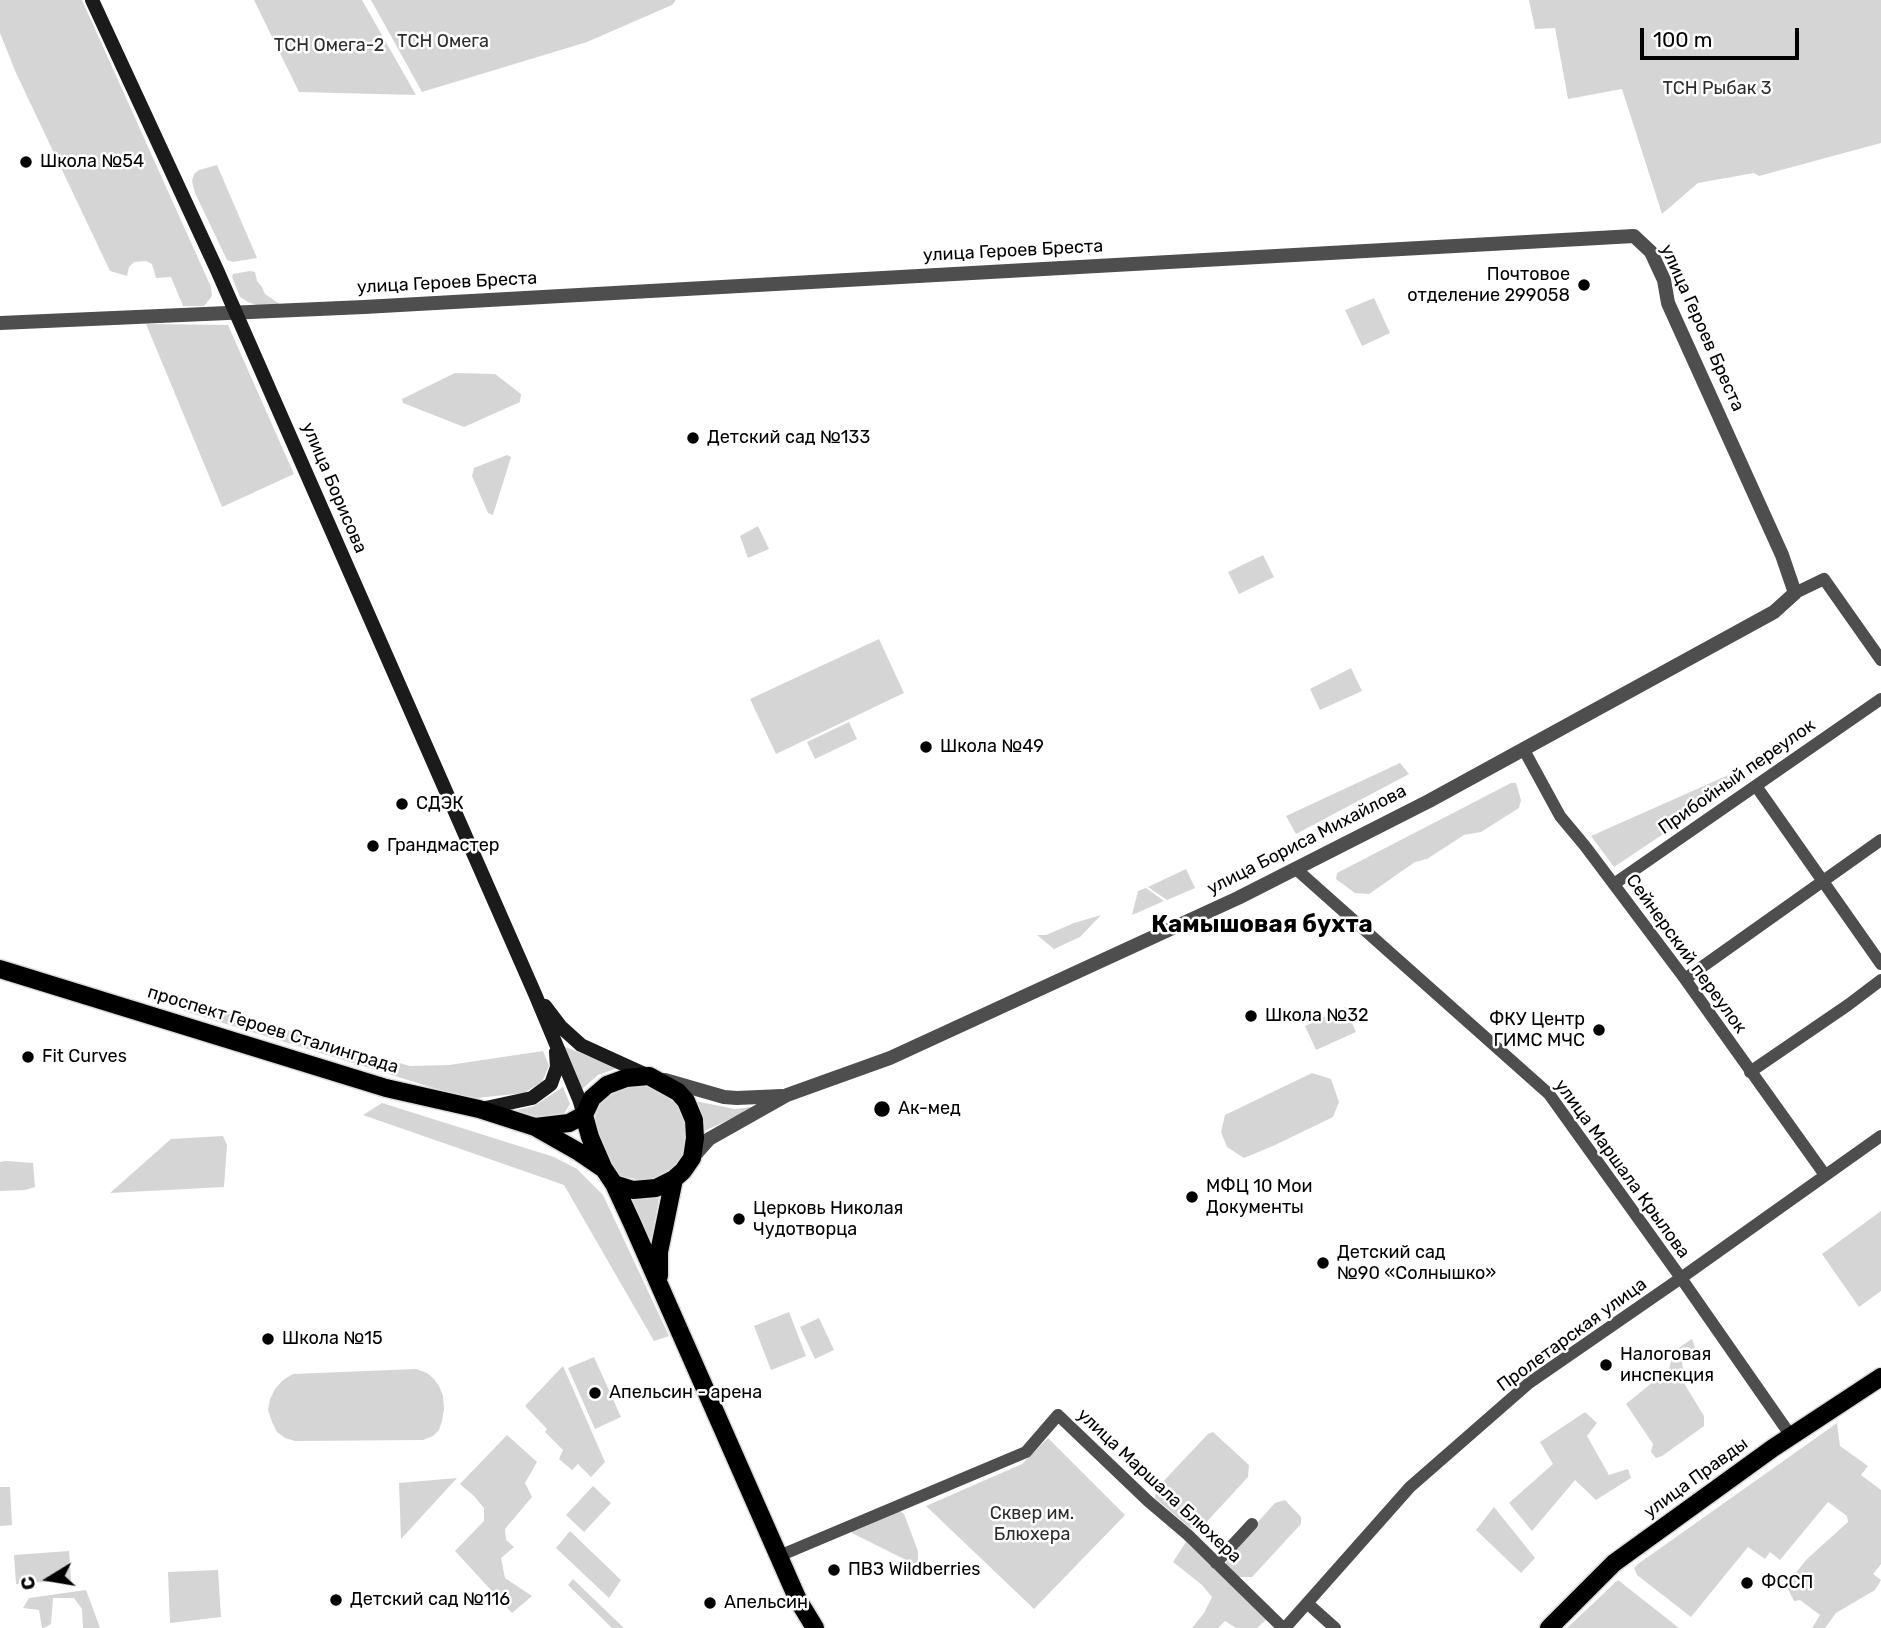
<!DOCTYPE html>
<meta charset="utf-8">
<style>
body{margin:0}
#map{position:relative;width:1881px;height:1628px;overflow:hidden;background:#fff;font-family:Rubik,sans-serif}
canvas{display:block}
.north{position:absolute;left:14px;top:1544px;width:70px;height:70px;-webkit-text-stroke:5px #fff;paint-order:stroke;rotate:259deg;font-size:19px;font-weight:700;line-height:28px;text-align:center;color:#000}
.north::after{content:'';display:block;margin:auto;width:24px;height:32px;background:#000;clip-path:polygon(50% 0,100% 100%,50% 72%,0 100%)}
.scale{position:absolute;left:1640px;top:28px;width:159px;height:32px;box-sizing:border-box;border:4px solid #000;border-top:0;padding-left:9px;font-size:21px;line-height:24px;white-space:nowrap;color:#000;-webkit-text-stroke:5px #fff;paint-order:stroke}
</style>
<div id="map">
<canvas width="1881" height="1628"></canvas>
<div class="north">С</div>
<div class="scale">100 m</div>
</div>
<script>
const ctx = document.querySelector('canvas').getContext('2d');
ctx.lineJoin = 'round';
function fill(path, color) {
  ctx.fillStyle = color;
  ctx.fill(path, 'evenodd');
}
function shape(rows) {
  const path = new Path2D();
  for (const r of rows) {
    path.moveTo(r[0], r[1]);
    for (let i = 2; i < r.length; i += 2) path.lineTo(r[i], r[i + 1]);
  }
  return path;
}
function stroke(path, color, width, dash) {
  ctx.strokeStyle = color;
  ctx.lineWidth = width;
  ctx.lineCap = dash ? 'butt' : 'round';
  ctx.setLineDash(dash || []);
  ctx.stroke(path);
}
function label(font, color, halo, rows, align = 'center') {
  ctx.font = font + ' Rubik,sans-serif';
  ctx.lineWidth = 5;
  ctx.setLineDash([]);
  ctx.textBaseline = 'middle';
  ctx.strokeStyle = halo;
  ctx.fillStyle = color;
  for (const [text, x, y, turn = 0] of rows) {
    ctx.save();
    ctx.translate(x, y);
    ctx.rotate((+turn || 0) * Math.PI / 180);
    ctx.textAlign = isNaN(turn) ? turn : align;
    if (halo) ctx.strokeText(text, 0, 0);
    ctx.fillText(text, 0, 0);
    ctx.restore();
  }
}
fill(shape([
 [0,0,82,0,211,287,212,296,204,306,183,306,171,277,156,278,152,264,146,261,134,262,129,267,127,276,110,271,16,73,0,33],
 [254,0,362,0,416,95,299,92],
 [371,0,676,0,672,5,587,42,422,92],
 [1529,0,1881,0,1881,143,1759,176,1754,173,1698,183,1662,214,1622,89,1568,99,1555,28,1535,29],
 [217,165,257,258,233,262,227,260,195,193,192,181,194,174,199,170],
 [250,271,255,272,257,281,262,287,265,294,281,305,265,308,248,302,240,297,232,277,233,274],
 [1374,298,1390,333,1362,346,1345,310],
 [146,324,228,325,294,474,222,507],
 [455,373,495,374,521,394,520,402,464,427,403,403,402,399],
 [507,455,511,457,493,515,488,513,472,476,474,468],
 [758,526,769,549,748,558,740,536],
 [1263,555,1274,577,1239,594,1228,572],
 [879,639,904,693,776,754,750,699],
 [1351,668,1362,691,1320,710,1310,689],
 [849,722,857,739,815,759,807,742],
 [1400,763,1409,774,1296,834,1286,816],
 [1733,773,1741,782,1614,867,1591,836],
 [1511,783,1516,783,1521,800,1519,808,1481,832,1464,835,1427,859,1415,862,1369,894,1355,893,1336,879,1337,873],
 [1186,869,1195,888,1167,900,1148,887],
 [1146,888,1164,901,1132,915,1138,891],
 [1101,915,1080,937,1054,949,1037,935,1046,935,1074,923],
 [177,998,410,1066,449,1065,543,1051,549,1066,542,1082,524,1093,477,1098,450,1093,184,1011],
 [1345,1007,1356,1032,1316,1050,1305,1026],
 [563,1046,618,1068,598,1075,582,1089],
 [1312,1073,1331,1079,1339,1102,1333,1117,1273,1146,1244,1158,1227,1147,1221,1132,1225,1115],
 [648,1084,662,1091,675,1101,684,1114,688,1129,687,1145,680,1159,669,1171,655,1178,640,1180,612,1174,593,1125,601,1097,612,1088],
 [563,1087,570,1104,562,1117,538,1120,507,1112,534,1106],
 [695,1101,735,1109,759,1106,702,1132],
 [382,1103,554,1157,577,1169,603,1195,669,1336,654,1341,564,1185,363,1115],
 [223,1136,227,1145,224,1187,110,1193,171,1139],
 [6,1161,33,1163,35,1187,25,1190,0,1191,0,1162],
 [660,1193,650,1246,629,1198],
 [1881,1211,1881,1291,1859,1307,1822,1254],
 [789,1312,806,1356,771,1370,754,1326],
 [819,1318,834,1350,815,1359,800,1327],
 [1692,1339,1695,1347,1682,1362,1685,1385,1704,1416,1704,1426,1662,1456,1656,1458,1651,1452,1653,1444,1626,1404,1669,1369,1674,1351],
 [594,1357,621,1417,595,1429,568,1368],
 [563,1366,605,1462,591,1477,578,1464,572,1470,559,1459,563,1450,545,1432,547,1429,525,1406],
 [416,1369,427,1373,434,1379,439,1386,443,1396,444,1409,442,1421,439,1430,433,1436,423,1440,295,1441,285,1438,277,1432,272,1422,268,1410,270,1399,275,1389,283,1380,293,1374],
 [1585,1412,1597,1423,1587,1436,1609,1475,1628,1469,1631,1478,1596,1500,1575,1480,1532,1531,1509,1503,1553,1464,1540,1442],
 [1837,1423,1840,1446,1868,1466,1861,1475,1881,1490,1881,1564,1873,1574,1881,1580,1875,1590,1836,1613,1825,1628,1812,1628,1820,1615,1800,1600,1794,1601,1786,1585,1807,1559,1848,1522,1847,1516,1828,1502,1780,1560,1770,1552,1765,1559,1748,1547,1691,1617,1637,1575,1634,1568,1638,1564],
 [1213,1432,1249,1465,1248,1477,1200,1529,1190,1528,1155,1498,1156,1489,1208,1434],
 [507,1435,537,1462,525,1483,532,1497,505,1529,506,1540,514,1547,501,1558,505,1578,532,1596,512,1613,455,1551,484,1521,484,1508,474,1496,460,1484],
 [1048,1438,1125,1515,1034,1609,926,1506,1022,1464],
 [457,1478,401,1539,399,1483],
 [593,1486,611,1503,584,1532,566,1515],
 [0,1487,10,1487,12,1525,0,1526],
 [1285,1500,1301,1517,1301,1524,1252,1577,1238,1577,1226,1566,1227,1556,1275,1503],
 [1494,1507,1535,1558,1521,1573,1476,1530],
 [897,1509,904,1514,918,1551,918,1566,852,1533,852,1530],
 [570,1531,621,1580,609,1598,556,1548],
 [1186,1542,1268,1618,1257,1628,1236,1628,1225,1621,1218,1628,1192,1628,1204,1613,1212,1597,1202,1585,1173,1562],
 [69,1551,71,1580,16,1584,14,1555],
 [218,1570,221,1617,170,1623,168,1572],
 [573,1579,624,1628,612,1628,568,1585],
 [1618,1580,1679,1628,1567,1628],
 [86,1590,100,1628,83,1628,82,1609,74,1598,53,1598,51,1624,44,1628,42,1628,39,1610,23,1608,29,1598]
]), '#d5d5d5');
const primary = shape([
 [0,969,386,1088,479,1109,535,1127,579,1152,604,1169,614,1184,632,1223,798,1600,815,1628],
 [535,1127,569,1123,584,1115],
 [603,1167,590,1137,584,1115,592,1098,607,1085,626,1078,649,1076,678,1092,686,1101,694,1120,695,1138,692,1158,683,1171,674,1179,656,1188,633,1190,614,1184],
 [659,1276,659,1252,674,1179],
 [1549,1628,1614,1563,1773,1448,1881,1377]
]);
stroke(primary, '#dbdbdb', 21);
stroke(shape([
 [1795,593,1824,579,1881,660],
 [1524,750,1560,816,1585,846,1685,979,1825,1175],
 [1756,786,1881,964],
 [1296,869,1549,1094,1681,1278,1791,1436],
 [1614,884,1881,699],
 [1685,979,1881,840],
 [1750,1072,1848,1005,1881,980],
 [779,1556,1026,1452,1058,1415,1148,1501,1188,1535,1283,1628],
 [1216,1563,1252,1524],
 [1307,1603,1335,1628],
 [1285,1628,1410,1487,1529,1383,1681,1278,1881,1136]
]), '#4e4e4e', 12);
stroke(shape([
 [0,323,364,307,1634,236,1651,252,1664,280,1668,303,1782,555,1795,593,1774,612,1429,801,1238,898,890,1058,787,1095,709,1139,692,1158],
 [665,1080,724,1097,737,1098,782,1096]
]), '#4e4e4e', 14);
stroke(shape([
 [92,0,217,270,535,994,579,1099,584,1115],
 [545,1006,561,1027,581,1045,649,1076],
 [481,1109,532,1098,551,1084,557,1067,556,1052]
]), '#1b1b1b', 14);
stroke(primary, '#000', 18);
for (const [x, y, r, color] of [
 [26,162,7,"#000"],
 [1584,285,7,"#000"],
 [693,438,7,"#000"],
 [926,747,7,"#000"],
 [402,804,7,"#000"],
 [373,846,7,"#000"],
 [1251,1016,7,"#000"],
 [1599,1030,7,"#000"],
 [28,1057,7,"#000"],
 [882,1109,9,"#000"],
 [1192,1197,7,"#000"],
 [739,1219,7,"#000"],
 [1323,1263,7,"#000"],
 [268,1339,7,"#000"],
 [1606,1365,7,"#000"],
 [595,1393,7,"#000"],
 [834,1570,7,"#000"],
 [1747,1583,7,"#000"],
 [336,1600,7,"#000"],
 [710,1603,7,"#000"]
]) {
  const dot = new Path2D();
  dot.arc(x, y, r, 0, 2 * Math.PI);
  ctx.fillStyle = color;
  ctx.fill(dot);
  stroke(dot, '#fff', 2.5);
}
label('18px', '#2c2c2c', '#fff', [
 ["ТСН Омега",443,42],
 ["ТСН Омега-2",329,46],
 ["ТСН Рыбак 3",1717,89],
 ["Сквер им.",1032,1514],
 ["Блюхера",1032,1535]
]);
label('18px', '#000', '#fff', [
 ["Школа №54",40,162],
 ["Почтовое",1570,275,"right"],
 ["отделение 299058",1570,296,"right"],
 ["Детский сад №133",707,438],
 ["Школа №49",940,747],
 ["СДЭК",416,804],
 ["Грандмастер",387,846],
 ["Школа №32",1265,1016],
 ["ФКУ Центр",1585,1020,"right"],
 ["ГИМС МЧС",1585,1041,"right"],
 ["Fit Curves",42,1057],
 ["Ак-мед",898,1109],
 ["МФЦ 10 Мои",1206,1187],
 ["Документы",1206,1208],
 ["Церковь Николая",753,1209],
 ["Чудотворца",753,1230],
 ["Детский сад",1337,1253],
 ["№90 «Солнышко»",1337,1274],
 ["Школа №15",282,1339],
 ["Налоговая",1620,1355],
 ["инспекция",1620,1376],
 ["Апельсин - арена",609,1393],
 ["ПВЗ Wildberries",848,1570],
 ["ФССП",1761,1583],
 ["Детский сад №116",350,1600],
 ["Апельсин",724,1603]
], 'left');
label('18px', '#000', '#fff', [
 ["улица Героев Бреста",1013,251,-3],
 ["улица Героев Бреста",447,283,-3],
 ["улица Героев Бреста",1702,328,66],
 ["улица Борисова",334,488,67],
 ["Прибойный переулок",1737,777,-35],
 ["улица Бориса Михайлова",1307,840,-27],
 ["Сейнерский переулок",1686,954,54],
 ["проспект Героев Сталинграда",273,1030,17],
 ["улица Маршала Крылова",1622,1169,54],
 ["Пролетарская улица",1572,1335,-36],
 ["улица Правды",1696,1478,-36],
 ["улица Маршала Блюхера",1159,1486,43]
]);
label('bold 24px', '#000', '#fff', [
 ["Камышовая бухта",1262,925]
]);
</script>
